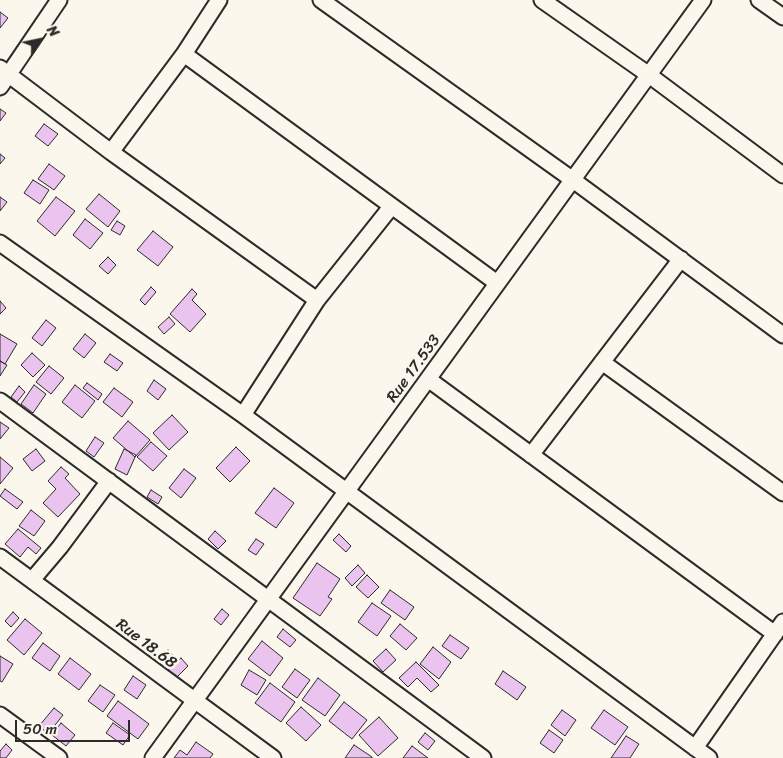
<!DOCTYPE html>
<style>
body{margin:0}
#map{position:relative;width:783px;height:758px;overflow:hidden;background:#fbf7ec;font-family:Sriracha,sans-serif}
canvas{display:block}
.north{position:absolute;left:15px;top:15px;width:50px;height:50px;-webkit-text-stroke:4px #fbf7ec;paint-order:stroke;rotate:56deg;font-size:14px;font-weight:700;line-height:20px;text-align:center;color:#2b2b2b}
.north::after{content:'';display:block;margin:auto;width:18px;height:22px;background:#2b2b2b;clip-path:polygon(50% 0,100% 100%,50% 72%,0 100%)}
.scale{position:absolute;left:15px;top:720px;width:115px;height:22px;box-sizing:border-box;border:2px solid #2b2b2b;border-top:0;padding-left:6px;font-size:15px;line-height:18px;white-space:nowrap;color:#2b2b2b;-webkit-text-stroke:4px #fbf7ec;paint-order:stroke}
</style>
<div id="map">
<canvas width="783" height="758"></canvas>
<div class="north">N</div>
<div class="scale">50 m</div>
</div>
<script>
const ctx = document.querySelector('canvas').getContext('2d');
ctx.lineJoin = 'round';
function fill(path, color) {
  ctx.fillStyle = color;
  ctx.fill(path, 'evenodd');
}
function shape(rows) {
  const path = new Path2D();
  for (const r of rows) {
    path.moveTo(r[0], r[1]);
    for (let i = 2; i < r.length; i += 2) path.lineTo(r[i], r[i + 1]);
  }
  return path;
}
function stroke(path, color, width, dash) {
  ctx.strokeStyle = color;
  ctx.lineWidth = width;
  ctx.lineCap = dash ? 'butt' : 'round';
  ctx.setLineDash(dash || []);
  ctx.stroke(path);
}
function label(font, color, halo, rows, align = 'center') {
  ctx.font = font + ' Sriracha,sans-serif';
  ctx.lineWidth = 5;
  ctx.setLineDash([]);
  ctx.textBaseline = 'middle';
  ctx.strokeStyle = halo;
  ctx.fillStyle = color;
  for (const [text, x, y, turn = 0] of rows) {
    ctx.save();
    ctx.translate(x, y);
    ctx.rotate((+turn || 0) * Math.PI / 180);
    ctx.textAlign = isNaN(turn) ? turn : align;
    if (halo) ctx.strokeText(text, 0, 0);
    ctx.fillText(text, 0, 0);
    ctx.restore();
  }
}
const building = shape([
 [0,12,8,18,0,28,0,12],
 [0,109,6,113,0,121,0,109],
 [44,124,58,134,48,146,35,136,44,124],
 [0,154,5,158,0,164,0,154],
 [49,164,65,176,54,190,38,179,49,164],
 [33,180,49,190,40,204,24,193,33,180],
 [99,194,120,211,108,227,86,209,99,194],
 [0,197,7,202,0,211,0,197],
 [56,197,75,211,55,236,37,221,56,197],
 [85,219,103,233,90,249,73,235,85,219],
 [117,221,125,226,120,235,111,230,117,221],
 [153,231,173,247,158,266,137,250,153,231],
 [108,257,116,265,108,274,99,266,108,257],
 [151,287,156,292,145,305,140,300,151,287],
 [192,289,197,294,192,300,206,314,190,332,170,314,192,289],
 [0,301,6,308,0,314,0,301],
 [169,317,175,324,164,334,158,327,169,317],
 [46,320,56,328,42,346,32,338,46,320],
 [0,334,17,344,5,364,0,361,0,334],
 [85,334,96,343,84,358,73,349,85,334],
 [32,353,45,365,33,377,21,365,32,353],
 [110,354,123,363,117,371,104,362,110,354],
 [0,361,7,365,0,376,0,361],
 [49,366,64,378,51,394,36,382,49,366],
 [154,380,166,389,158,400,147,391,154,380],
 [87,383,102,394,98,400,83,388,87,383],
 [34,385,46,394,33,413,21,404,34,385],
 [75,385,95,401,82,418,62,402,75,385],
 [19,386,25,392,17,402,11,397,19,386],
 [114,388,133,402,122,417,103,402,114,388],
 [172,415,188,432,169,450,153,433,172,415],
 [128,421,150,440,135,457,113,438,128,421],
 [0,422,9,428,0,439,0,422],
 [95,437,104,443,94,457,86,451,95,437],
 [151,442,167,456,153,471,137,457,151,442],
 [236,447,250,461,230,482,216,468,236,447],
 [36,449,45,461,32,471,23,459,36,449],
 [124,449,136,455,127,475,115,469,124,449],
 [0,457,13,468,0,484,0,457],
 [61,467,69,474,65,478,80,494,58,517,43,503,56,489,48,481,61,467],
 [184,469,196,478,181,498,169,488,184,469],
 [274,488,294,503,276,528,255,513,274,488],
 [5,489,23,502,17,509,0,496,5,489],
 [151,490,162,497,158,504,147,497,151,490],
 [31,510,45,521,34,536,19,526,31,510],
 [18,529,41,548,36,554,28,547,20,557,5,544,18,529],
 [215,531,226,541,218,549,208,539,215,531],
 [339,534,351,546,346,552,333,540,339,534],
 [256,539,264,544,256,555,248,550,256,539],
 [317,563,340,579,328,597,332,599,320,616,293,598,317,563],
 [358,565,365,573,352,586,345,578,358,565],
 [367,575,379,587,368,598,356,587,367,575],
 [390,590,414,607,405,620,381,603,390,590],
 [372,603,391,616,377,636,358,622,372,603],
 [222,609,229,615,221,625,214,619,222,609],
 [13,612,19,618,11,627,5,621,13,612],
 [25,619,42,633,24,655,7,640,25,619],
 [400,624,417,638,406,650,390,636,400,624],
 [283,629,296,640,290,647,277,637,283,629],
 [450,635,469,648,461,659,442,646,450,635],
 [262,641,283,658,270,676,248,659,262,641],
 [43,643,60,656,50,671,32,658,43,643],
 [433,647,451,662,439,679,420,664,433,647],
 [386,649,396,660,383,672,373,661,386,649],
 [168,650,175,657,166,665,160,659,168,650],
 [0,656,13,664,2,682,0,681,0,656],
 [70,658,91,674,79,690,58,674,70,658],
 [181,658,188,666,175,679,167,671,181,658],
 [416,662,439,685,431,692,417,678,408,687,399,678,416,662],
 [295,669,310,680,297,698,282,687,295,669],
 [249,670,266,680,257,695,241,685,249,670],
 [503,671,526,687,517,700,495,684,503,671],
 [133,676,146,685,137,699,124,690,133,676],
 [318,678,340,695,325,716,302,700,318,678],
 [270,683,295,702,281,722,255,703,270,683],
 [100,685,115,695,103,712,88,701,100,685],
 [118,701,149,724,138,739,107,716,118,701],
 [344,702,367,720,352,739,329,721,344,702],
 [301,707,321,725,306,741,286,723,301,707],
 [54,708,63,715,48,734,39,726,54,708],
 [562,710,576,720,565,736,551,725,562,710],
 [604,710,628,727,615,745,591,728,604,710],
 [379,717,398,738,378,756,359,735,379,717],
 [61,723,75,735,66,746,52,735,61,723],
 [113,723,130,735,123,745,106,733,113,723],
 [549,730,563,740,554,753,540,743,549,730],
 [425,733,435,741,428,750,418,742,425,733],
 [626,736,639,744,630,758,611,758,626,736],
 [196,742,213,754,210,758,174,758,180,750,187,755,196,742],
 [6,744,12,750,6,758,0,758,0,751,6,744],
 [354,745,372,757,372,758,345,758,354,745],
 [412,746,428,758,403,758,412,746]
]);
fill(building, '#eac4ee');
stroke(building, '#2b2b2b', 1);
const street = shape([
 [321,0,573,180,783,335],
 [542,0,649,75,783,175],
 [759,0,783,17],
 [184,54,497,283],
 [0,68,111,152,317,300],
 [0,87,59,0],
 [111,152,184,54,219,0],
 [0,243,243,415,709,758],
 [602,362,783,493],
 [428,379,775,634],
 [0,401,483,758],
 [243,415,317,300,391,207],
 [531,455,681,259],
 [0,557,273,758],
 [32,580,60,547,109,481],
 [0,715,59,758],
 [695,748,783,622],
 [153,758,703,0]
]);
stroke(street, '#2b2b2b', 19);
stroke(street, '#fbf7ec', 15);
label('16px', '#2b2b2b', '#fbf7ec', [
 ["Rue 17.533",414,369,-54],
 ["Rue 18.68",146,644,37]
]);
</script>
